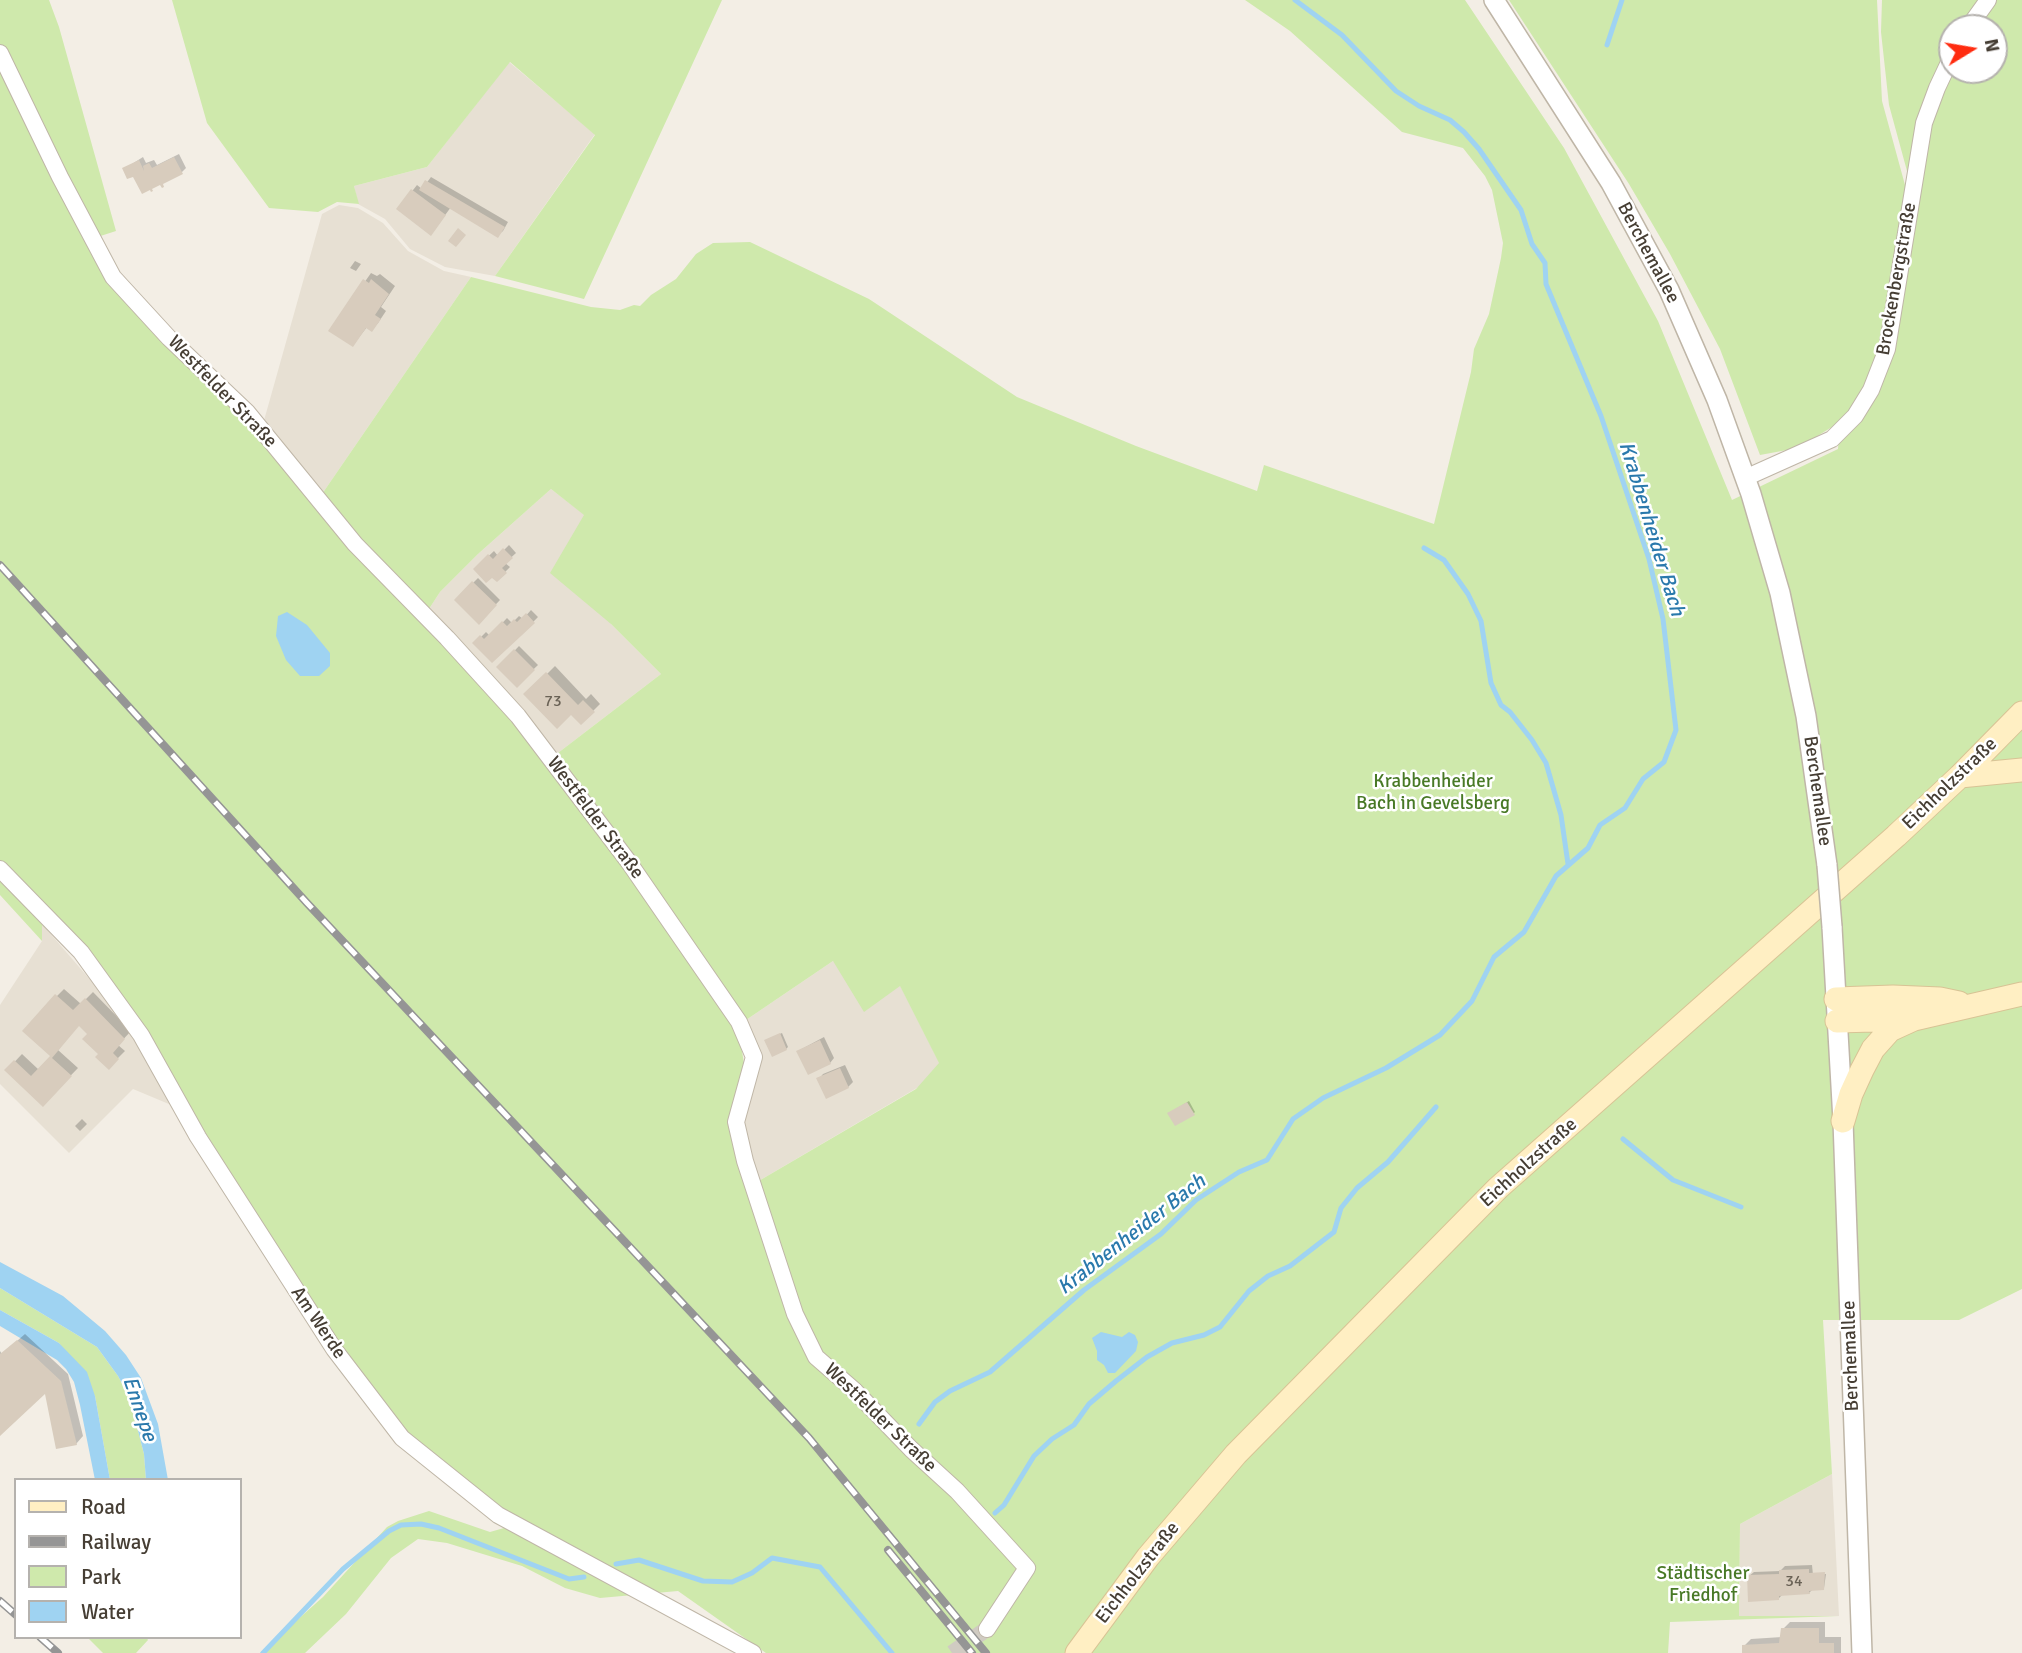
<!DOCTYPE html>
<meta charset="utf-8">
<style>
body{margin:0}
#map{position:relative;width:2022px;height:1653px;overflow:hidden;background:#f3eee5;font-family:Signika,sans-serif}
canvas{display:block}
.legend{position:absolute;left:14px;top:1478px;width:228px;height:161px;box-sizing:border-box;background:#fff;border:2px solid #b5b2ae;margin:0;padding:9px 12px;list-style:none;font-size:21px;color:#463e34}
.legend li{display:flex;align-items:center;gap:14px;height:35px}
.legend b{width:35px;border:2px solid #b5b2ae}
.north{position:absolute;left:1938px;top:14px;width:70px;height:70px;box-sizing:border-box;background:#fff;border:2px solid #b5b2ae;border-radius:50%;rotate:79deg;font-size:19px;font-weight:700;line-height:28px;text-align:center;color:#463e34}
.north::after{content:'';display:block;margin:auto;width:24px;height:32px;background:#ff2c10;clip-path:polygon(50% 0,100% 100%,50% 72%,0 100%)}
</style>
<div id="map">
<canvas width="2022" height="1653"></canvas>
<ul class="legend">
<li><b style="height:9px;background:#ffefc3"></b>Road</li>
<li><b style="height:9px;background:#959595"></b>Railway</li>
<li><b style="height:19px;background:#cfe9ac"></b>Park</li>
<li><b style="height:19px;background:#9fd3f2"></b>Water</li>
</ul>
<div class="north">N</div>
</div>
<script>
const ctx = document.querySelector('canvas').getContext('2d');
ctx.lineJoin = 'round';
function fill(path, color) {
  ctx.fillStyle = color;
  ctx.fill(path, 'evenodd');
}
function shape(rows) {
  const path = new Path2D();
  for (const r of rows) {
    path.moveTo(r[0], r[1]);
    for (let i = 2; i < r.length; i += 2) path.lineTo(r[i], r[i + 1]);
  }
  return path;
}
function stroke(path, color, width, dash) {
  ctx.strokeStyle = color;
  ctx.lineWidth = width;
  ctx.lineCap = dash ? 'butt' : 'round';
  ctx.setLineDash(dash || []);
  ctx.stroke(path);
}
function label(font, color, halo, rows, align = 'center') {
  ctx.font = font + ' Signika,sans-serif';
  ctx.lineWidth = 5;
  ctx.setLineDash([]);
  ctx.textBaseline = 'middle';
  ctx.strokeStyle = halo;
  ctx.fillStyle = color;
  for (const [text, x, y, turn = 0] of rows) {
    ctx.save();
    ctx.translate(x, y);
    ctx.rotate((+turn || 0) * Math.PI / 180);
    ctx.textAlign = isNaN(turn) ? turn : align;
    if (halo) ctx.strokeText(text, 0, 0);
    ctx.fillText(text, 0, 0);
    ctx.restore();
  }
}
fill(shape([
 [509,62,595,134,495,276,445,267,410,249,385,219,358,204,354,186,427,167],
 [339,205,358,208,383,223,408,251,444,271,471,277,322,494,263,424,322,214],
 [551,489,585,515,611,624,661,674,554,756,427,612,440,592,478,554],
 [42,924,137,1034,176,1107,133,1089,69,1153,0,1084,0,1005,42,941],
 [833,961,900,985,944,1072,757,1182,741,1122,758,1074,760,1055,746,1020],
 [1832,1474,1839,1616,1739,1616,1740,1524]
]), '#e7e0d3');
fill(shape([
 [0,0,49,0,59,27,116,231,88,240,109,279,167,342,242,412,351,545,444,640,562,779,679,939,726,1009,739,1034,744,1063,732,1132,790,1314,815,1361,875,1416,879,1412,858,1389,818,1354,798,1312,757,1182,916,1089,939,1063,900,986,864,1012,833,961,746,1020,636,861,554,756,661,674,611,624,550,573,584,515,551,489,478,554,440,592,427,612,359,540,322,494,471,277,591,307,620,310,634,305,640,306,651,295,676,279,696,254,713,243,750,242,869,299,1017,397,1136,446,1257,491,1264,465,1434,524,1471,372,1474,349,1489,314,1501,258,1503,243,1492,190,1485,176,1463,148,1402,132,1290,31,1245,0,1465,0,1564,148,1658,321,1732,500,1838,449,1840,422,1798,448,1760,455,1720,349,1670,254,1629,184,1509,0,1877,0,1882,101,1905,185,1910,182,1889,105,1881,32,1882,0,2022,0,2022,1289,1959,1320,1823,1320,1832,1474,1740,1524,1739,1616,1839,1616,1670,1622,1668,1653,766,1653,678,1591,600,1598,565,1588,522,1566,447,1543,418,1539,391,1558,346,1614,305,1653,260,1653,323,1597,387,1527,398,1521,429,1511,490,1532,511,1526,516,1520,496,1509,403,1435,336,1345,228,1177,144,1034,104,982,42,925,42,941,0,895],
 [1952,28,1994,28,1994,70,1952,70],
 [172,0,722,0,584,299,495,276,595,135,510,62,427,167,354,186,359,204,337,202,318,212,269,208,207,123],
 [0,1288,97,1347,118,1376,129,1396,144,1454,146,1480,110,1480,95,1396,59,1343,0,1310],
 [87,1637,146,1637,148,1640,136,1653,103,1653]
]), '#cfe9ac');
fill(shape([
 [287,612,307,625,330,653,330,666,319,676,300,676,286,660,276,636,278,616],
 [0,1262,63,1296,105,1331,126,1355,141,1378,158,1424,168,1480,146,1480,144,1454,129,1396,118,1376,97,1347,0,1288],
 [0,1310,59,1343,87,1372,95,1396,110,1480,95,1480,80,1405,74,1382,66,1369,57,1360,0,1326],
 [1101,1332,1122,1337,1129,1332,1135,1335,1138,1342,1136,1351,1115,1373,1108,1373,1104,1365,1097,1360,1097,1351,1092,1338]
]), '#9fd3f2');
fill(shape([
 [179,154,186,168,182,172,134,174,124,169,143,157,146,163,154,160,157,165],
 [431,177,508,222,503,231,498,235,451,207,435,229,398,209,417,185,422,189],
 [355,261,361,264,356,271,350,268],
 [371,273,377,276,380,274,395,286,381,307,386,311,378,323,371,330,367,327,353,345,331,330],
 [509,545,516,553,505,563,510,567,497,580,475,569,494,551,498,556],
 [478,578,500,600,479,622,456,600],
 [531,610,538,617,523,632,475,643,486,632,490,636,507,618,512,623,519,616,523,619],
 [519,646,538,665,517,685,499,667],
 [555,666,586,699,591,694,600,704,581,723,571,712,526,695],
 [64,989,81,1004,93,992,131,1031,118,1045,125,1051,109,1067,90,1034,79,1024,58,1050,78,1068,43,1104,7,1070,22,1054,39,1070,52,1055,57,996],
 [782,1033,788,1047,786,1049,768,1039],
 [824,1037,834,1058,830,1063,798,1051],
 [845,1065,853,1082,848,1087,819,1079,823,1074],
 [1189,1101,1195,1112,1194,1113,1171,1112],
 [82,1119,87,1124,80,1131,75,1126],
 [25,1334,68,1374,83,1436,76,1444,46,1391,0,1434,0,1351,2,1354],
 [1812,1565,1813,1575,1826,1574,1824,1588,1813,1589,1809,1593,1783,1594,1778,1599,1749,1576,1754,1572,1780,1571,1785,1566],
 [1790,1622,1825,1622,1825,1637,1841,1637,1841,1653,1744,1653,1744,1646,1751,1639,1782,1637,1783,1629]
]), '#0003');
stroke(shape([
 [1607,45,1622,0],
 [1424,548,1444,560,1468,594,1481,621,1491,683,1501,705,1510,712,1532,740,1546,763,1561,815,1568,864],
 [1623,1139,1673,1180,1741,1207],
 [919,1424,935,1402,950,1391,990,1372,1084,1290,1161,1234,1196,1200,1239,1172,1267,1160,1293,1119,1323,1098,1386,1068,1440,1035,1472,1001,1494,957,1524,932,1556,876,1588,848,1600,825,1625,808,1643,779,1664,762,1676,730,1663,619,1649,559,1601,416,1546,284,1545,263,1532,244,1521,210,1479,149,1464,132,1450,120,1419,106,1396,91,1342,35,1295,0],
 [995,1513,1004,1505,1034,1456,1052,1439,1074,1425,1089,1404,1116,1381,1147,1357,1172,1343,1204,1335,1220,1327,1249,1291,1268,1276,1290,1266,1334,1232,1341,1208,1357,1188,1388,1162,1436,1107],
 [616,1564,639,1560,703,1581,732,1582,752,1573,772,1558,820,1567,892,1653],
 [263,1653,343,1569,389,1531,401,1525,421,1524,439,1528,569,1579,584,1577]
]), '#9fd3f2', 5);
fill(shape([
 [174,157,183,174,163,184,164,187,162,188,160,185,152,189,153,191,151,192,150,190,142,194,133,177,127,179,122,168,139,160,144,171,143,166,149,163,152,168],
 [425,180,505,227,498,238,419,190],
 [411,189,446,215,431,236,396,209],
 [458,228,466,235,456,247,448,241],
 [363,279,369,283,371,279,389,294,375,315,381,319,372,332,366,328,353,347,328,331],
 [503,548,513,558,502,568,507,573,497,582,492,578,486,583,473,569,488,554,493,559],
 [472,581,497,605,479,625,454,600],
 [526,613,535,623,492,663,472,643,480,635,484,639,502,621,507,626,514,619,517,622],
 [514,649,535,670,517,688,496,667],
 [546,672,578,705,583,700,595,712,581,725,571,715,557,729,523,694],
 [55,994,73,1010,85,998,125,1039,113,1053,119,1059,109,1070,95,1057,98,1054,82,1039,87,1034,79,1026,52,1058,72,1076,43,1107,4,1070,14,1060,31,1076,50,1056,22,1031],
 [780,1033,787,1050,772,1057,764,1040],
 [820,1040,831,1064,808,1075,796,1051],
 [840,1068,849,1088,826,1099,816,1078],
 [1187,1102,1195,1115,1175,1126,1167,1113],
 [17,1340,61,1381,77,1445,56,1449,45,1394,0,1436,0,1354],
 [1809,1569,1809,1573,1825,1572,1824,1590,1809,1591,1810,1594,1779,1596,1779,1600,1748,1602,1747,1575,1779,1574,1779,1570],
 [1781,1628,1819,1628,1819,1643,1834,1643,1834,1653,1742,1653,1742,1645,1779,1643]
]), '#d8ccbd');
stroke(shape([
 [952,1653,987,1629]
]), '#d0cbc2', 16, [16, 8]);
const minor = shape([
 [1968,28,1988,0],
 [0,53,60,177,113,277,169,338,247,412,355,544,447,638,518,716,628,861,739,1022,754,1057,736,1122,745,1161,795,1314,816,1357,854,1390,911,1449,957,1491,1027,1568,987,1629],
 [1745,478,1832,439,1855,416,1871,390,1887,349,1924,123,1937,88,1952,56],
 [0,869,81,952,141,1035,198,1137,334,1349,402,1438,498,1515,753,1653]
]);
const tertiary = shape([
 [1494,0,1611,183,1669,290,1717,400,1751,494,1780,593,1806,716,1827,865],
 [1832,927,1843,1121,1862,1653]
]);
const secondary = shape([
 [1960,776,2022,770],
 [1836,999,1893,997,1940,999,1959,1003],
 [1837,1021,1911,1019],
 [1843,1121,1851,1094,1862,1070,1873,1049,1890,1030,1914,1019,2022,994],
 [1077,1653,1148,1557,1236,1454,1498,1188,1896,836,1960,776,2022,713]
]);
stroke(minor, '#bfb6a7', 18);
stroke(tertiary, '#bfb6a7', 22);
stroke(secondary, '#d8c395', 25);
stroke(minor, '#fff', 16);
stroke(tertiary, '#fff', 19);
stroke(secondary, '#ffefc3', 23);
const rail = shape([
 [0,565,307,903,809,1438,986,1653],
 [888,1550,972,1653],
 [0,1601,16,1615],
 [40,1637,58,1653]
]);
stroke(rail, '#959595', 8);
stroke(rail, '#fff', 5, [16]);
const tertiaryBridge = shape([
 [1827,865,1832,927]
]);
stroke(tertiaryBridge, '#bfb6a7', 22, []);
stroke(tertiaryBridge, '#fff', 19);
label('16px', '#6a6256', null, [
 ["73",553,702],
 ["34",1794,1582]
]);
label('19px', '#463e34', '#fff', [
 ["Berchemallee",1648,253,62],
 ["Brockenbergstraße",1897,279,-80],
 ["Westfelder Straße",222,392,46],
 ["Eichholzstraße",1950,784,-44],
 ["Berchemallee",1817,791,82],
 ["Westfelder Straße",595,818,53],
 ["Eichholzstraße",1529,1163,-42],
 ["Am Werde",318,1323,56],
 ["Berchemallee",1851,1356,-92],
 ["Westfelder Straße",880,1418,44],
 ["Eichholzstraße",1138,1573,-52]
]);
label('19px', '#487926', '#fff', [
 ["Krabbenheider",1433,782],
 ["Bach in Gevelsberg",1433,804],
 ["Städtischer",1703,1574],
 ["Friedhof",1703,1596]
]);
label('italic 21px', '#2a79ac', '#fff', [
 ["Krabbenheider Bach",1651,529,73],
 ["Krabbenheider Bach",1132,1235,-38],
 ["Ennepe",139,1409,71]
]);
</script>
